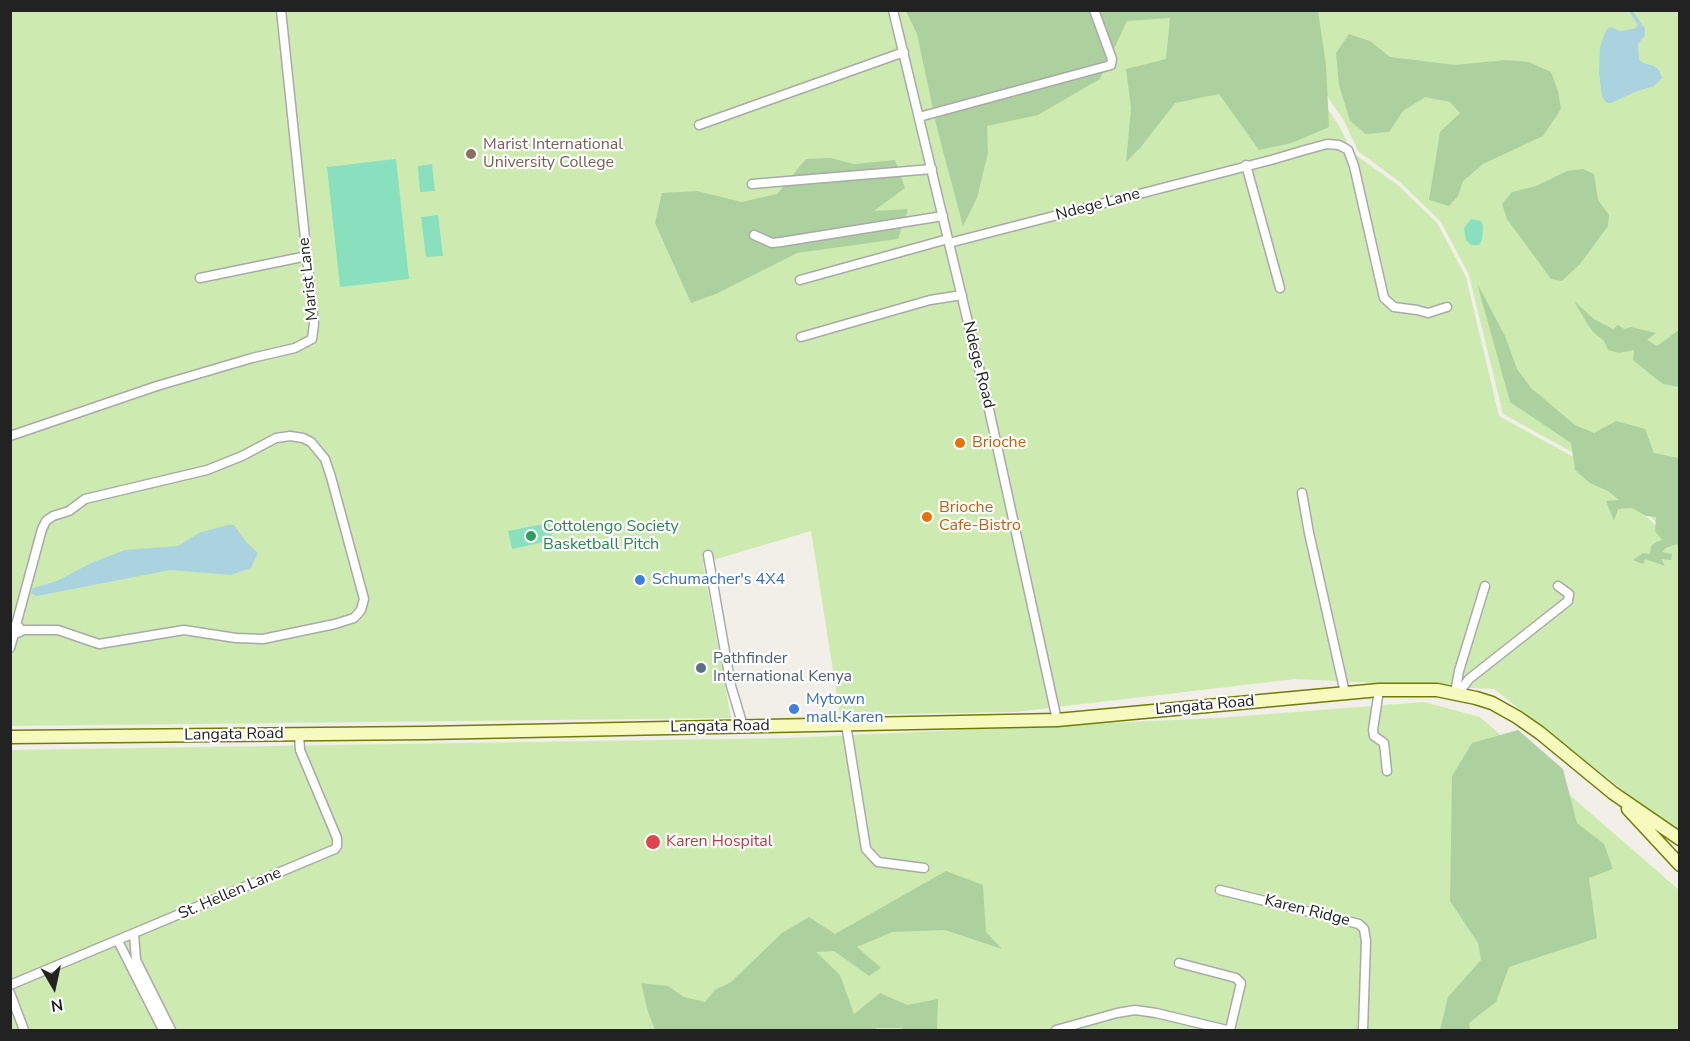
<!DOCTYPE html>
<style>
body{margin:0}
#map{position:relative;width:1690px;height:1041px;overflow:hidden;background:#f2efe9;font-family:"Nunito Sans",sans-serif}
canvas{display:block}
.frame{position:absolute;inset:0;border:12px solid #222;pointer-events:none}
.north{position:absolute;left:24px;top:957px;width:60px;height:60px;-webkit-text-stroke:4px #fff;paint-order:stroke;rotate:171deg;font-size:16px;font-weight:700;line-height:24px;text-align:center;color:#222}
.north::after{content:'';display:block;margin:auto;width:21px;height:27px;background:#222;clip-path:polygon(50% 0,100% 100%,50% 72%,0 100%)}
</style>
<div id="map">
<canvas width="1690" height="1041"></canvas>
<div class="frame"></div>
<div class="north">N</div>
</div>
<script>
const ctx = document.querySelector('canvas').getContext('2d');
ctx.lineJoin = 'round';
function fill(path, color) {
  ctx.fillStyle = color;
  ctx.fill(path, 'evenodd');
}
function shape(rows) {
  const path = new Path2D();
  for (const r of rows) {
    path.moveTo(r[0], r[1]);
    for (let i = 2; i < r.length; i += 2) path.lineTo(r[i], r[i + 1]);
  }
  return path;
}
function stroke(path, color, width, dash) {
  ctx.strokeStyle = color;
  ctx.lineWidth = width;
  ctx.lineCap = dash ? 'butt' : 'round';
  ctx.setLineDash(dash || []);
  ctx.stroke(path);
}
function label(font, color, halo, rows, align = 'center') {
  ctx.font = font + ' "Nunito Sans",sans-serif';
  ctx.lineWidth = 4.5;
  ctx.setLineDash([]);
  ctx.textBaseline = 'middle';
  ctx.strokeStyle = halo;
  ctx.fillStyle = color;
  for (const [text, x, y, turn = 0] of rows) {
    ctx.save();
    ctx.translate(x, y);
    ctx.rotate((+turn || 0) * Math.PI / 180);
    ctx.textAlign = isNaN(turn) ? turn : align;
    if (halo) ctx.strokeText(text, 0, 0);
    ctx.fillText(text, 0, 0);
    ctx.restore();
  }
}
fill(shape([
 [10,11,1260,11,1338,124,1353,153,1399,186,1437,223,1466,277,1499,416,1588,465,1667,535,1679,525,1679,834,1494,689,1295,679,1015,712,840,715,811,531,703,563,731,718,11,726],
 [1269,11,1679,11,1680,520,1666,531,1592,463,1503,414,1469,275,1441,222,1401,183,1358,151,1344,121],
 [1424,702,1480,717,1679,890,1679,1030,11,1030,10,750,788,738,1217,718]
]), '#cdebb0');
fill(shape([
 [906,11,1318,11,1326,65,1329,127,1292,143,1259,150,1219,94,1175,103,1141,147,1126,162,1131,108,1126,69,1166,59,1170,18,1127,21,1100,79,1038,115,987,126,988,153,977,198,963,226,937,128,917,34],
 [1349,34,1370,41,1390,57,1455,65,1506,60,1529,62,1551,72,1558,91,1561,109,1543,136,1483,164,1463,181,1458,196,1449,206,1429,200,1440,132,1460,113,1450,102,1425,97,1403,111,1389,132,1366,134,1350,121,1339,85,1336,53],
 [831,158,854,164,895,160,905,188,874,211,908,209,898,239,797,253,716,294,691,303,655,223,662,193,697,191,742,202,777,194,806,159],
 [1583,169,1594,174,1598,200,1609,215,1608,226,1580,264,1562,281,1551,279,1507,219,1502,204,1512,192,1536,186,1567,171],
 [1477,283,1505,336,1517,369,1531,388,1575,425,1594,433,1616,421,1645,429,1654,453,1679,458,1679,549,1677,544,1666,548,1662,552,1672,554,1671,560,1661,559,1665,566,1645,559,1643,564,1633,560,1643,553,1650,554,1651,546,1656,542,1662,540,1655,531,1656,517,1646,516,1632,508,1618,509,1614,521,1606,501,1619,500,1608,491,1590,483,1575,470,1571,443,1510,402],
 [1574,301,1594,319,1613,329,1618,325,1624,329,1631,327,1656,333,1647,340,1657,346,1679,330,1679,387,1663,384,1655,378,1633,360,1634,350,1619,353,1608,350,1604,341,1593,332,1585,320],
 [1518,730,1563,769,1577,823,1604,844,1613,869,1589,878,1597,938,1509,967,1496,1002,1469,1023,1470,1030,1440,1030,1448,997,1481,960,1478,943,1450,901,1452,776,1472,743],
 [946,871,983,885,986,932,1002,949,945,930,892,932,857,947,881,968,869,976,834,951,816,952,840,975,854,1014,880,993,907,1005,938,999,937,1030,904,1030,902,1028,876,1028,875,1030,655,1030,648,1012,641,983,668,986,684,997,705,1002,715,990,731,982,782,933,809,917,835,934]
]), '#add19e');
fill(shape([
 [396,159,409,279,340,287,327,167],
 [432,164,435,191,420,192,418,166],
 [438,215,443,256,426,257,421,217],
 [1471,219,1481,221,1483,226,1482,240,1479,245,1471,245,1466,240,1464,228],
 [549,523,553,540,512,549,508,531]
]), '#88e0be');
fill(shape([
 [1629,11,1633,11,1645,29,1645,35,1638,44,1639,60,1643,63,1654,66,1659,70,1662,78,1654,86,1635,92,1611,103,1607,103,1602,97,1599,73,1600,47,1606,30,1610,27,1620,31,1634,29,1638,25],
 [227,525,234,525,246,542,258,553,251,568,231,575,170,570,37,596,31,593,33,588,57,581,91,563,125,550,178,546,199,533]
]), '#aad3df');
const street = shape([
 [893,10,990,414,1057,720],
 [919,117,1111,65,1112,59,1094,10],
 [699,125,904,52],
 [1246,165,1280,288],
 [752,184,932,169],
 [754,235,772,243,781,242,943,216],
 [949,243,1271,160,1305,150,1327,144,1339,145,1348,150,1354,166,1384,298,1394,307,1417,310,1428,313,1447,307],
 [200,278,307,256],
 [800,280,948,239],
 [801,337,930,300,962,295],
 [10,436,157,386,252,358,295,348,312,339,314,324,281,10],
 [1302,493,1309,533,1345,693],
 [708,555,731,686,743,726],
 [16,625,19,627,20,632,14,634,11,632,11,628,16,625,42,529,46,521,53,516,69,511,85,499,207,470,242,456,276,438,290,436,303,438,311,442,325,459,331,477,364,599,361,610,354,618,335,624,263,639,236,638,184,630,99,644,58,630,20,630],
 [10,648,14,634],
 [1379,690,1373,730,1374,736,1384,743,1387,771],
 [1455,693,1459,671,1485,586],
 [1460,695,1463,687,1469,679,1568,601,1569,594,1558,586],
 [846,724,866,849,878,862,924,868],
 [1220,890,1359,924,1364,929,1366,941,1363,1030],
 [134,934,136,960,171,1030],
 [118,941,163,1030],
 [1179,963,1236,978,1241,983,1230,1030],
 [10,985,335,849,337,846,337,838,300,750,299,734],
 [10,993,24,1030],
 [1056,1030,1117,1013,1135,1010,1156,1013,1227,1030]
]);
const secondary = shape([
 [10,737,426,733,1057,720,1379,690,1437,690,1476,698,1492,703,1517,717,1540,733,1613,793,1680,839],
 [1628,809,1680,865]
]);
stroke(street, '#a9a9a9', 11);
stroke(secondary, '#707d05', 15);
stroke(street, '#fff', 8);
stroke(secondary, '#f7fabf', 12);
for (const [x, y, r, color] of [
 [471,154,6,"#8d6e63"],
 [960,443,6,"#e8710a"],
 [927,517,6,"#e8710a"],
 [531,536,6,"#2e9e5b"],
 [640,580,6,"#3f7fe0"],
 [701,668,6,"#5c6f8a"],
 [794,709,6,"#3f7fe0"],
 [653,842,8,"#e0444e"]
]) {
  const dot = new Path2D();
  dot.arc(x, y, r, 0, 2 * Math.PI);
  ctx.fillStyle = color;
  ctx.fill(dot);
  stroke(dot, '#fff', 2);
}
label('16px', '#785e54', '#fff', [
 ["Marist International",483,145],
 ["University College",483,163]
], 'left');
label('16px', '#222', '#fff', [
 ["Ndege Lane",1098,205,-15],
 ["Marist Lane",309,279,-96],
 ["Ndege Road",978,365,76],
 ["Langata Road",1205,706,-5],
 ["Langata Road",720,727,-1],
 ["Langata Road",234,735,-1],
 ["St. Hellen Lane",230,894,-23],
 ["Karen Ridge",1307,911,14]
]);
label('16px', '#c56008', '#fff', [
 ["Brioche",972,443],
 ["Brioche",939,508],
 ["Cafe-Bistro",939,526]
], 'left');
label('16px', '#27864d', '#fff', [
 ["Cottolengo Society",543,527],
 ["Basketball Pitch",543,545]
], 'left');
label('16px', '#366cbe', '#fff', [
 ["Schumacher's 4X4",652,580],
 ["Mytown",806,700],
 ["mall Karen",806,718]
], 'left');
label('16px', '#4e5e75', '#fff', [
 ["Pathfinder",713,659],
 ["International Kenya",713,677]
], 'left');
label('16px', '#be3a42', '#fff', [
 ["Karen Hospital",666,842]
], 'left');
</script>
